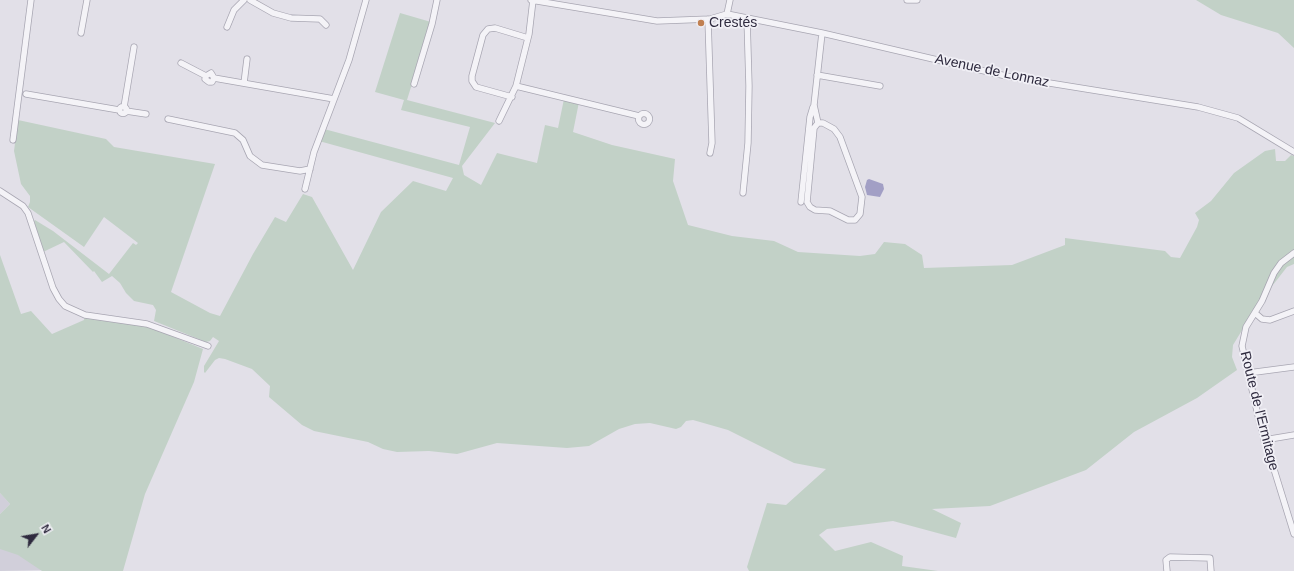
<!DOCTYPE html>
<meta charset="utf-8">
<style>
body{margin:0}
#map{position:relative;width:1294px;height:571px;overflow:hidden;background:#e2e0e8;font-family:Helvetica,sans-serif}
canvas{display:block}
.north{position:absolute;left:16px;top:515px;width:40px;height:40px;-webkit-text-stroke:3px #f1f0f6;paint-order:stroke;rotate:59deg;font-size:11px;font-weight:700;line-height:16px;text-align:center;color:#2e2a3e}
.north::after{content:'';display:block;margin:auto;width:14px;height:18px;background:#2e2a3e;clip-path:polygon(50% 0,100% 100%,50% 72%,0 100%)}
</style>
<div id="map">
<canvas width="1294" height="571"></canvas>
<div class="north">N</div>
</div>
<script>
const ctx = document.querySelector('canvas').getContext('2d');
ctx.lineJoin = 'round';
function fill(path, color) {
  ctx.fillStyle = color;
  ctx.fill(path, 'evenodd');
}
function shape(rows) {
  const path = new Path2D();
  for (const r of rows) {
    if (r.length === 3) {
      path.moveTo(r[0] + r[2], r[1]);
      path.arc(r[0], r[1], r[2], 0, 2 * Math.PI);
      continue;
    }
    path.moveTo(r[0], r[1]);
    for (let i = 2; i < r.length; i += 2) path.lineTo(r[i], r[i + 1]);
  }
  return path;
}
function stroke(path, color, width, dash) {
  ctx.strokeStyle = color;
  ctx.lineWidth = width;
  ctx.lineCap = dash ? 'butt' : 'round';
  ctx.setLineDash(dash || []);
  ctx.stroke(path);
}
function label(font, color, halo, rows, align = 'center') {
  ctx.font = font + ' Helvetica,sans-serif';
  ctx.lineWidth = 3.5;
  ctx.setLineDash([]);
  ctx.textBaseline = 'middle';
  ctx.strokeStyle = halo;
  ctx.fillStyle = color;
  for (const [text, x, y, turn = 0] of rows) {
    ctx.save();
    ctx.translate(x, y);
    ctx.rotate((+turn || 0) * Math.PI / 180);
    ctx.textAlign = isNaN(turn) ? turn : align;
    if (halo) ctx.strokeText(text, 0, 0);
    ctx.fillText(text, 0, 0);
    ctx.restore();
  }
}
fill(shape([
 [0,493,10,504,0,514],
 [0,544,28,560,43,570,0,571]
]), '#d1cfda');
fill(shape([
 [1196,0,1294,0,1294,48,1278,33,1221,15],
 [400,13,431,22,407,100,495,123,462,166,464,175,481,185,497,153,537,163,545,125,558,128,564,99,579,102,573,132,612,145,675,159,673,181,688,225,732,236,774,241,798,252,860,256,875,254,884,242,905,244,922,255,924,268,1012,265,1065,245,1065,238,1165,251,1171,257,1180,258,1197,227,1199,220,1195,213,1211,201,1234,173,1265,151,1275,149,1276,161,1285,161,1291,155,1294,156,1294,264,1287,267,1258,304,1233,345,1232,357,1237,370,1197,398,1134,432,1086,470,990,506,932,509,961,523,956,538,893,521,827,529,819,535,835,551,871,542,903,556,902,566,938,571,749,571,747,567,767,503,786,505,826,469,794,463,728,430,693,420,686,421,681,427,676,429,650,423,635,424,619,429,589,446,567,448,497,443,457,454,429,451,397,452,383,449,368,442,314,431,302,425,269,397,270,386,252,369,225,359,219,358,215,360,205,373,204,372,204,366,219,341,213,337,210,341,206,342,154,321,156,310,153,305,134,301,126,293,120,283,112,276,102,282,94,271,93,272,64,242,43,252,34,221,35,220,53,231,109,274,133,243,136,245,138,243,104,217,84,247,28,207,30,202,30,196,21,184,14,151,18,120,106,139,114,147,215,164,171,292,210,313,220,316,253,254,275,217,286,222,303,194,312,197,353,270,381,212,413,181,446,191,453,178,319,141,324,129,459,165,470,127,401,110,404,100,375,92],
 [0,255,21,314,31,311,52,334,84,320,85,315,147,326,203,349,194,382,145,494,123,571,42,571,18,555,0,549,0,514,10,504,0,493]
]), '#c2d1c7');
fill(shape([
 [869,179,883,184,884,189,880,197,867,195,865,187,867,180]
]), '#a29fc5');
const street = shape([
 [250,0,273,13,291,18,320,19,326,25],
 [531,0,657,21,710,19,727,14,822,33,1006,76,1198,107,1238,118,1294,152],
 [907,0,917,0],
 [727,14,730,0],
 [708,19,712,143,710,153],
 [227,27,234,10,244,0],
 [81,33,87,0],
 [181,63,206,76,205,79,209,82,212,82,214,78],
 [817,75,880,86],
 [206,76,211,73,214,78,334,99],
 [244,83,247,59],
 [414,84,432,24,437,0],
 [516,86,639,116],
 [26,94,119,110],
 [512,97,476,87,472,81,472,76,483,35,488,29,495,28,528,38],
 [123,110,3.5],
 [124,107,134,47],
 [126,111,146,114],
 [644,119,5.5],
 [168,119,235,133,243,140,250,156,262,165,300,171,310,169],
 [499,121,516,86,529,34,533,0],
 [818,123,823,123,834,129,840,137,862,197,860,214,855,220,848,220,830,211,815,210,810,207,807,202,814,128,818,123,814,105,822,33],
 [13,140,31,0],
 [305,189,314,152,349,60,366,0],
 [0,191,23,206,28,213,53,288,59,299,65,306,85,315,147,324,208,346],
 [743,193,748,143,749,86,747,18],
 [801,202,810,117,813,107],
 [1294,253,1281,263,1274,273,1262,301,1246,327,1242,346,1260,424,1294,534],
 [1255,313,1262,319,1270,320,1294,311],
 [1248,373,1294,367],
 [1264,440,1294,435],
 [1167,571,1166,560,1170,557,1210,558,1211,571]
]);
stroke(street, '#a8a6b2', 7);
stroke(street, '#f4f3f7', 5.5);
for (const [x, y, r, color] of [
 [701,23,4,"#c18051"]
]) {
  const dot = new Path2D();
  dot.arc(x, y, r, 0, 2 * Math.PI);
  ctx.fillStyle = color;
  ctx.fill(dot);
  stroke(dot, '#f1f0f6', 1.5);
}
label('14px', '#2e2a3e', '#f1f0f6', [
 ["Crestés",709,23]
], 'left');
label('14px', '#2e2a3e', '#f1f0f6', [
 ["Avenue de Lonnaz",992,71,12],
 ["Route de l'Ermitage",1259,411,76]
]);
</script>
